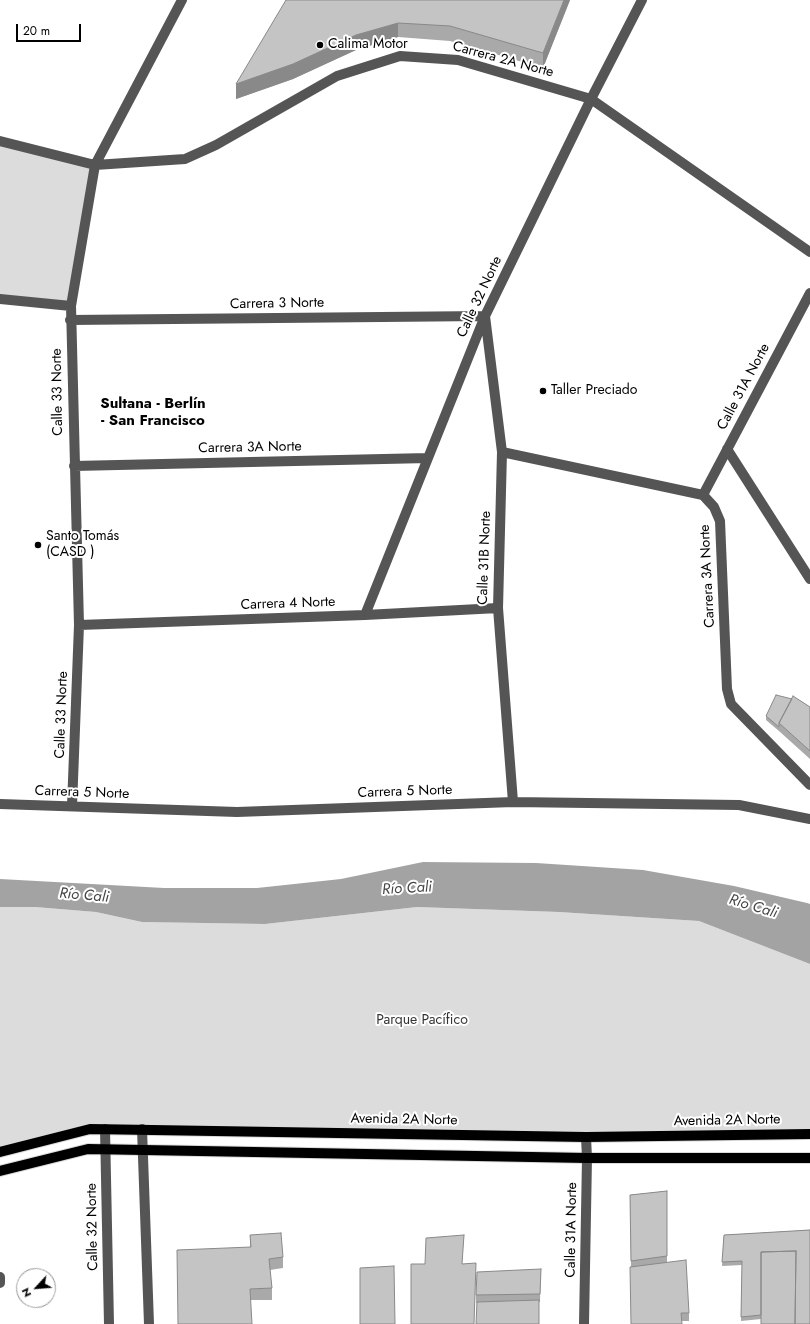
<!DOCTYPE html>
<meta charset="utf-8">
<style>
body{margin:0}
#map{position:relative;width:810px;height:1324px;overflow:hidden;background:#fff;font-family:Jost,sans-serif}
canvas{display:block}
.north{position:absolute;left:16px;top:1268px;width:40px;height:40px;box-sizing:border-box;background:#fff;border:1px solid #999;border-radius:50%;rotate:244deg;font-size:11px;font-weight:700;line-height:16px;text-align:center;color:#000}
.north::after{content:'';display:block;margin:auto;width:14px;height:18px;background:#000;clip-path:polygon(50% 0,100% 100%,50% 72%,0 100%)}
.scale{position:absolute;left:16px;top:24px;width:65px;height:18px;box-sizing:border-box;border:2px solid #000;border-top:0;padding-left:5px;font-size:12px;line-height:14px;white-space:nowrap;color:#000;-webkit-text-stroke:3px #fff;paint-order:stroke}
</style>
<div id="map">
<canvas width="810" height="1324"></canvas>
<div class="north">N</div>
<div class="scale">20 m</div>
</div>
<script>
const ctx = document.querySelector('canvas').getContext('2d');
ctx.lineJoin = 'round';
function fill(path, color) {
  ctx.fillStyle = color;
  ctx.fill(path, 'evenodd');
}
function shape(rows) {
  const path = new Path2D();
  for (const r of rows) {
    path.moveTo(r[0], r[1]);
    for (let i = 2; i < r.length; i += 2) path.lineTo(r[i], r[i + 1]);
  }
  return path;
}
function stroke(path, color, width, dash) {
  ctx.strokeStyle = color;
  ctx.lineWidth = width;
  ctx.lineCap = dash ? 'butt' : 'round';
  ctx.setLineDash(dash || []);
  ctx.stroke(path);
}
function label(font, color, halo, rows, align = 'center') {
  ctx.font = font + ' Jost,sans-serif';
  ctx.lineWidth = 4;
  ctx.setLineDash([]);
  ctx.textBaseline = 'middle';
  ctx.strokeStyle = halo;
  ctx.fillStyle = color;
  for (const [text, x, y, turn = 0] of rows) {
    ctx.save();
    ctx.translate(x, y);
    ctx.rotate((+turn || 0) * Math.PI / 180);
    ctx.textAlign = isNaN(turn) ? turn : align;
    if (halo) ctx.strokeText(text, 0, 0);
    ctx.fillText(text, 0, 0);
    ctx.restore();
  }
}
fill(shape([
 [0,141,95,165,71,306,0,299],
 [0,907,35,907,96,912,142,922,265,924,417,907,559,912,699,921,810,964,810,1134,90,1129,0,1152]
]), '#dcdcdc');
fill(shape([
 [423,862,536,863,643,870,734,886,807,903,810,904,810,964,699,921,559,912,417,907,265,924,142,922,96,912,35,907,0,907,0,879,164,888,257,888,341,879]
]), '#a3a3a3');
const major = shape([
 [0,1152,90,1129,586,1137,810,1134],
 [0,1171,88,1149,587,1158,810,1158]
]);
stroke(major, '#dbdbdb', 12);
stroke(shape([
 [0,141,95,165,185,159,216,145,337,76,400,56,458,60,591,99,810,252],
 [0,299,71,306],
 [70,320,485,316,502,452,498,608,513,802],
 [727,449,810,579],
 [502,452,703,495,714,507,720,521,727,689,731,704,810,785],
 [74,466,428,458],
 [703,495,810,293],
 [365,615,485,316,591,99,642,0],
 [79,625,365,615,498,608],
 [0,804,237,812,513,802,739,805,810,819],
 [72,806,79,625,71,306,95,165,182,0],
 [105,1129,109,1324],
 [142,1129,149,1324],
 [0,1277,0,1283],
 [584,1324,587,1158,586,1137]
]), '#555', 10);
stroke(major, '#000', 10);
fill(shape([
 [286,0,570,0,543,68,450,41,398,37,356,50,293,79,236,99],
 [810,707,810,759,779,731,766,720,766,716],
 [667,1191,667,1263,689,1313,689,1321,682,1321,631,1267,630,1195],
 [810,1230,761,1319,741,1321,742,1265,722,1266,724,1235],
 [250,1235,283,1257,283,1268,270,1270,272,1288,272,1300,251,1300,178,1324,250,1247],
 [541,1269,540,1302,476,1303,476,1295]
]), '#a9a9a9');
fill(shape([
 [564,0,570,0,543,68,543,53],
 [398,23,398,37,356,50,293,79,236,99,236,84,356,35]
]), '#898989');
const building = shape([
 [286,0,564,0,543,53,450,26,398,23,356,35,293,64,236,84,286,0],
 [776,695,792,699,779,723,779,727,766,716,776,695],
 [793,696,810,707,810,751,779,723,793,696],
 [667,1191,667,1256,631,1261,630,1195,667,1191],
 [810,1230,810,1324,795,1324,796,1251,761,1252,761,1315,741,1317,742,1261,722,1262,724,1235,810,1230],
 [281,1233,283,1257,269,1259,272,1288,250,1289,252,1324,178,1324,177,1250,251,1247,250,1235,281,1233],
 [464,1235,462,1264,476,1263,474,1324,411,1324,411,1264,425,1264,426,1238,464,1235],
 [796,1251,795,1324,761,1324,761,1252,796,1251],
 [686,1260,689,1313,681,1313,682,1324,631,1324,630,1267,686,1260],
 [394,1266,395,1324,360,1324,360,1268,394,1266],
 [541,1269,540,1294,476,1295,477,1272,541,1269],
 [539,1300,539,1324,476,1324,477,1302,539,1300]
]);
fill(building, '#c4c4c4');
stroke(building, '#898989', 1);
for (const [x, y, r, color] of [
 [320,45,4,"#000"],
 [543,391,4,"#000"],
 [38,545,4,"#000"]
]) {
  const dot = new Path2D();
  dot.arc(x, y, r, 0, 2 * Math.PI);
  ctx.fillStyle = color;
  ctx.fill(dot);
  stroke(dot, '#fff', 1.5);
}
label('14px', '#000', '#fff', [
 ["Calima Motor",328,45],
 ["Taller Preciado",551,391],
 ["Santo Tomás",46,537],
 ["(CASD )",46,553]
], 'left');
label('14px', '#000', '#fff', [
 ["Carrera 2A Norte",503,60,15],
 ["Calle 32 Norte",480,297,-65],
 ["Carrera 3 Norte",277,304,-1],
 ["Calle 31A Norte",744,387,-62],
 ["Calle 33 Norte",58,392,-91],
 ["Carrera 3A Norte",250,448,-1],
 ["Calle 31B Norte",485,558,-88],
 ["Carrera 3A Norte",708,576,-93],
 ["Carrera 4 Norte",288,604,-2],
 ["Calle 33 Norte",62,715,-88],
 ["Carrera 5 Norte",405,792,-2],
 ["Carrera 5 Norte",82,793,2],
 ["Avenida 2A Norte",404,1120,1],
 ["Avenida 2A Norte",727,1121,-1],
 ["Calle 32 Norte",93,1227,-91],
 ["Calle 31A Norte",572,1230,-89]
]);
label('14px', '#333', '#fff', [
 ["Parque Pacífico",422,1021]
]);
label('bold 15px', '#000', '#fff', [
 ["Sultana - Berlín",153,404],
 ["- San Francisco",153,421]
]);
label('italic 15px', '#444', '#fff', [
 ["Río Cali",407,889,-3],
 ["Río Cali",84,896,5],
 ["Río Cali",753,907,17]
]);
</script>
